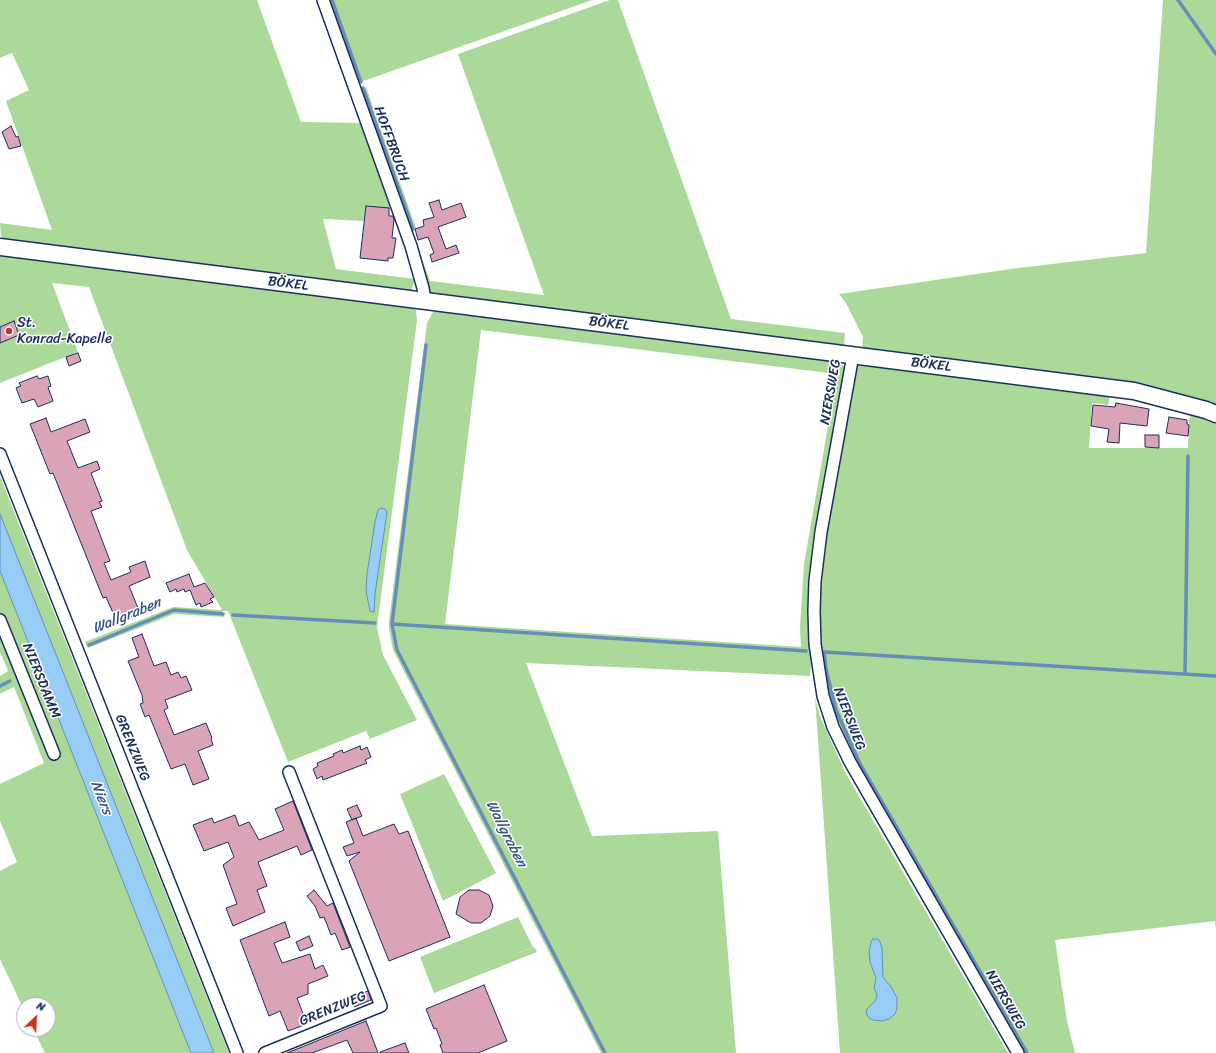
<!DOCTYPE html>
<meta charset="utf-8">
<style>
body{margin:0}
#map{position:relative;width:1216px;height:1053px;overflow:hidden;background:#fff;font-family:Sriracha,sans-serif}
canvas{display:block}
.north{position:absolute;left:16px;top:997px;width:40px;height:40px;box-sizing:border-box;background:#fff;border:1px solid #a4acbf;border-radius:50%;rotate:25deg;font-size:11px;font-weight:700;line-height:16px;text-align:center;color:#1b2f5e}
.north::after{content:'';display:block;margin:auto;width:14px;height:18px;background:#c8321e;clip-path:polygon(50% 0,100% 100%,50% 72%,0 100%)}
</style>
<div id="map">
<canvas width="1216" height="1053"></canvas>
<div class="north">N</div>
</div>
<script>
const ctx = document.querySelector('canvas').getContext('2d');
ctx.lineJoin = 'round';
function fill(path, color) {
  ctx.fillStyle = color;
  ctx.fill(path, 'evenodd');
}
function shape(rows) {
  const path = new Path2D();
  for (const r of rows) {
    path.moveTo(r[0], r[1]);
    for (let i = 2; i < r.length; i += 2) path.lineTo(r[i], r[i + 1]);
  }
  return path;
}
function stroke(path, color, width, dash) {
  ctx.strokeStyle = color;
  ctx.lineWidth = width;
  ctx.lineCap = dash ? 'butt' : 'round';
  ctx.setLineDash(dash || []);
  ctx.stroke(path);
}
function label(font, color, halo, rows, align = 'center') {
  ctx.font = font + ' Sriracha,sans-serif';
  ctx.lineWidth = 3;
  ctx.setLineDash([]);
  ctx.textBaseline = 'middle';
  ctx.strokeStyle = halo;
  ctx.fillStyle = color;
  for (const [text, x, y, turn = 0] of rows) {
    ctx.save();
    ctx.translate(x, y);
    ctx.rotate((+turn || 0) * Math.PI / 180);
    ctx.textAlign = isNaN(turn) ? turn : align;
    if (halo) ctx.strokeText(text, 0, 0);
    ctx.fillText(text, 0, 0);
    ctx.restore();
  }
}
fill(shape([
 [0,0,257,0,301,122,362,123,392,209,366,206,364,221,323,219,336,269,415,279,411,292,5,240,1,236,0,223,52,230,6,101,29,90,12,53,0,58],
 [328,0,592,0,358,83],
 [610,0,618,0,731,319,845,333,844,346,741,334,431,295,360,89,366,87,416,228,411,230,430,281,544,295,458,54],
 [1163,0,1216,0,1216,407,862,349,863,337,846,303,839,294,1018,268,1146,253],
 [14,255,409,306,416,310,417,320,377,627,383,655,417,720,370,739,366,731,288,762,228,611,222,611,225,617,174,614,88,648,85,642,173,607,222,610,187,550,89,287,52,283,78,352,0,383,0,256],
 [441,310,838,360,845,368,846,376,814,557,812,655,810,676,526,663,592,836,718,831,736,1053,601,1053,393,650,389,628,389,621,427,323,433,312],
 [481,330,837,374,804,564,800,627,801,647,445,624],
 [863,364,1110,396,1108,405,1092,403,1089,448,1188,448,1189,419,1193,411,1216,421,1216,930,1215,921,1055,940,1067,1021,1075,1053,1023,1053,857,765,832,711,822,670,816,599,820,553,856,367],
 [0,476,229,1053,214,1053,0,514],
 [0,571,191,1053,45,1053,33,1029,48,1029,48,1005,24,1005,24,1010,0,959,0,871,17,862,0,821,0,784,44,763,14,687,0,694,0,676,8,671,0,652],
 [815,697,820,716,845,772,1008,1053,840,1053],
 [882,948,883,977,895,994,867,1009,875,1001,877,997,876,978,870,962],
 [444,774,496,873,443,901,400,794],
 [518,917,533,947,501,960,534,947,537,952,434,993,420,957]
]), '#abd999');
const water = shape([
 [381,508,385,509,387,512,375,594,374,612,370,611,366,591,367,574,375,522,378,510,381,508],
 [0,514,57,657,214,1053,191,1053,0,571,0,514],
 [873,939,878,939,880,942,882,948,883,977,891,987,897,998,897,1008,895,1014,889,1019,882,1021,873,1020,869,1018,866,1013,867,1009,875,1001,877,996,876,992,874,988,876,978,870,962,869,952,871,942,873,939]
]);
fill(water, '#98cef6');
stroke(water, '#668eb9', 1);
stroke(shape([
 [332,0,361,82],
 [1178,0,1216,54],
 [363,88,413,229],
 [426,345,392,624,806,651],
 [233,615,375,623],
 [392,624,397,650,605,1053],
 [89,645,174,610,223,614],
 [1185,674,1188,456],
 [0,686,10,681],
 [1027,1053,860,764,836,710,826,669,824,652,1216,676]
]), '#668eb9', 3.5);
const building = shape([
 [11,126,16,137,18,136,21,146,9,149,2,132,11,126],
 [439,200,442,210,461,203,466,217,438,227,446,249,456,245,459,253,432,262,430,255,434,253,428,237,418,240,415,229,424,226,423,220,434,217,429,203,439,200],
 [366,206,389,208,389,216,393,216,394,220,392,238,396,238,393,258,388,258,388,261,360,258,366,206],
 [14,321,19,335,0,343,0,327,14,321],
 [78,353,81,361,69,366,66,357,78,353],
 [37,376,39,379,48,376,51,386,48,387,53,401,38,407,34,399,22,403,16,388,21,386,19,383,37,376],
 [1116,403,1149,409,1147,426,1120,423,1119,443,1107,442,1109,429,1091,426,1093,405,1115,407,1116,403],
 [1169,417,1187,420,1187,424,1189,425,1188,436,1166,433,1169,417],
 [46,418,51,432,85,419,90,432,67,441,78,468,97,461,100,469,91,473,102,501,99,502,102,507,91,511,110,561,104,563,111,580,131,572,129,567,145,561,150,577,129,586,140,613,117,622,106,597,103,598,53,473,50,474,30,424,46,418],
 [1145,435,1159,435,1159,448,1145,447,1145,435],
 [189,574,194,587,205,583,214,597,210,599,213,602,201,607,200,603,196,605,190,590,185,592,184,589,177,592,176,589,170,592,166,583,189,574],
 [142,634,154,666,166,662,171,675,178,672,181,678,186,676,192,690,165,700,168,708,164,710,174,735,206,723,212,738,211,739,213,745,198,751,209,779,193,785,185,764,171,769,149,715,145,717,140,704,143,703,142,695,128,661,139,657,132,638,142,634],
 [360,746,361,750,367,747,371,757,365,760,367,763,323,780,322,776,317,779,313,769,318,766,317,763,334,756,333,754,342,750,343,753,360,746],
 [293,801,312,850,301,855,297,846,258,862,267,886,257,890,265,912,233,926,226,908,237,904,223,865,234,857,228,842,204,851,193,825,212,818,214,823,235,815,239,826,249,822,259,840,284,830,275,809,293,801],
 [357,805,362,816,352,820,347,809,357,805],
 [356,818,363,836,394,824,399,834,408,831,450,937,389,961,349,861,360,852,347,856,343,847,354,843,346,822,356,818],
 [314,890,327,906,333,903,350,947,342,950,335,933,331,935,324,917,320,918,315,906,307,896,314,890],
 [469,890,479,890,489,895,493,906,490,916,481,923,471,923,456,914,460,897,469,890],
 [285,922,290,937,274,943,282,963,310,954,315,969,323,965,328,976,308,984,308,994,297,998,307,1024,288,1031,280,1011,269,1016,240,940,285,922],
 [309,936,313,946,300,951,296,942,309,936],
 [484,985,507,1041,478,1053,443,1053,440,1045,442,1044,436,1028,434,1029,426,1009,484,985],
 [368,991,371,1000,354,1007,351,998,368,991],
 [366,1021,378,1053,353,1053,347,1040,312,1053,287,1053,366,1021],
 [405,1043,409,1053,380,1053,380,1052,405,1043]
]);
fill(building, '#daa3b8');
stroke(building, '#1b2f5e', 1);
const minor = shape([
 [323,0,411,246,423,288,425,301],
 [853,355,821,532,815,581,814,611,815,644,823,696,833,727,850,762,1018,1053],
 [0,454,237,1053],
 [0,620,54,754],
 [265,1053,381,1006,289,772]
]);
const secondary = shape([
 [0,247,1134,391,1206,410,1216,414]
]);
stroke(minor, '#1b2f5e', 14);
stroke(secondary, '#1b2f5e', 19);
stroke(minor, '#fff', 11);
stroke(secondary, '#fff', 16);
for (const [x, y, r, color] of [
 [9,331,4,"#c8321e"]
]) {
  const dot = new Path2D();
  dot.arc(x, y, r, 0, 2 * Math.PI);
  ctx.fillStyle = color;
  ctx.fill(dot);
  stroke(dot, '#fff', 1.5);
}
label('14px', '#1b2f5e', '#fff', [
 ["HOFFBRUCH",391,144,70],
 ["BÖKEL",288,284,7],
 ["BÖKEL",609,324,7],
 ["BÖKEL",931,365,7],
 ["NIERSWEG",831,392,-80],
 ["NIERSDAMM",41,681,68],
 ["NIERSWEG",849,719,69],
 ["GRENZWEG",132,748,68],
 ["NIERSWEG",1005,1000,60],
 ["GRENZWEG",333,1009,-22]
]);
label('14px', '#1b2f5e', '#fff', [
 ["St.",17,323],
 ["Konrad-Kapelle",17,339]
], 'left');
label('italic 15px', '#3a5784', '#fff', [
 ["Wallgraben",127,616,-22],
 ["Niers",101,798,68],
 ["Wallgraben",506,834,63]
]);
</script>
